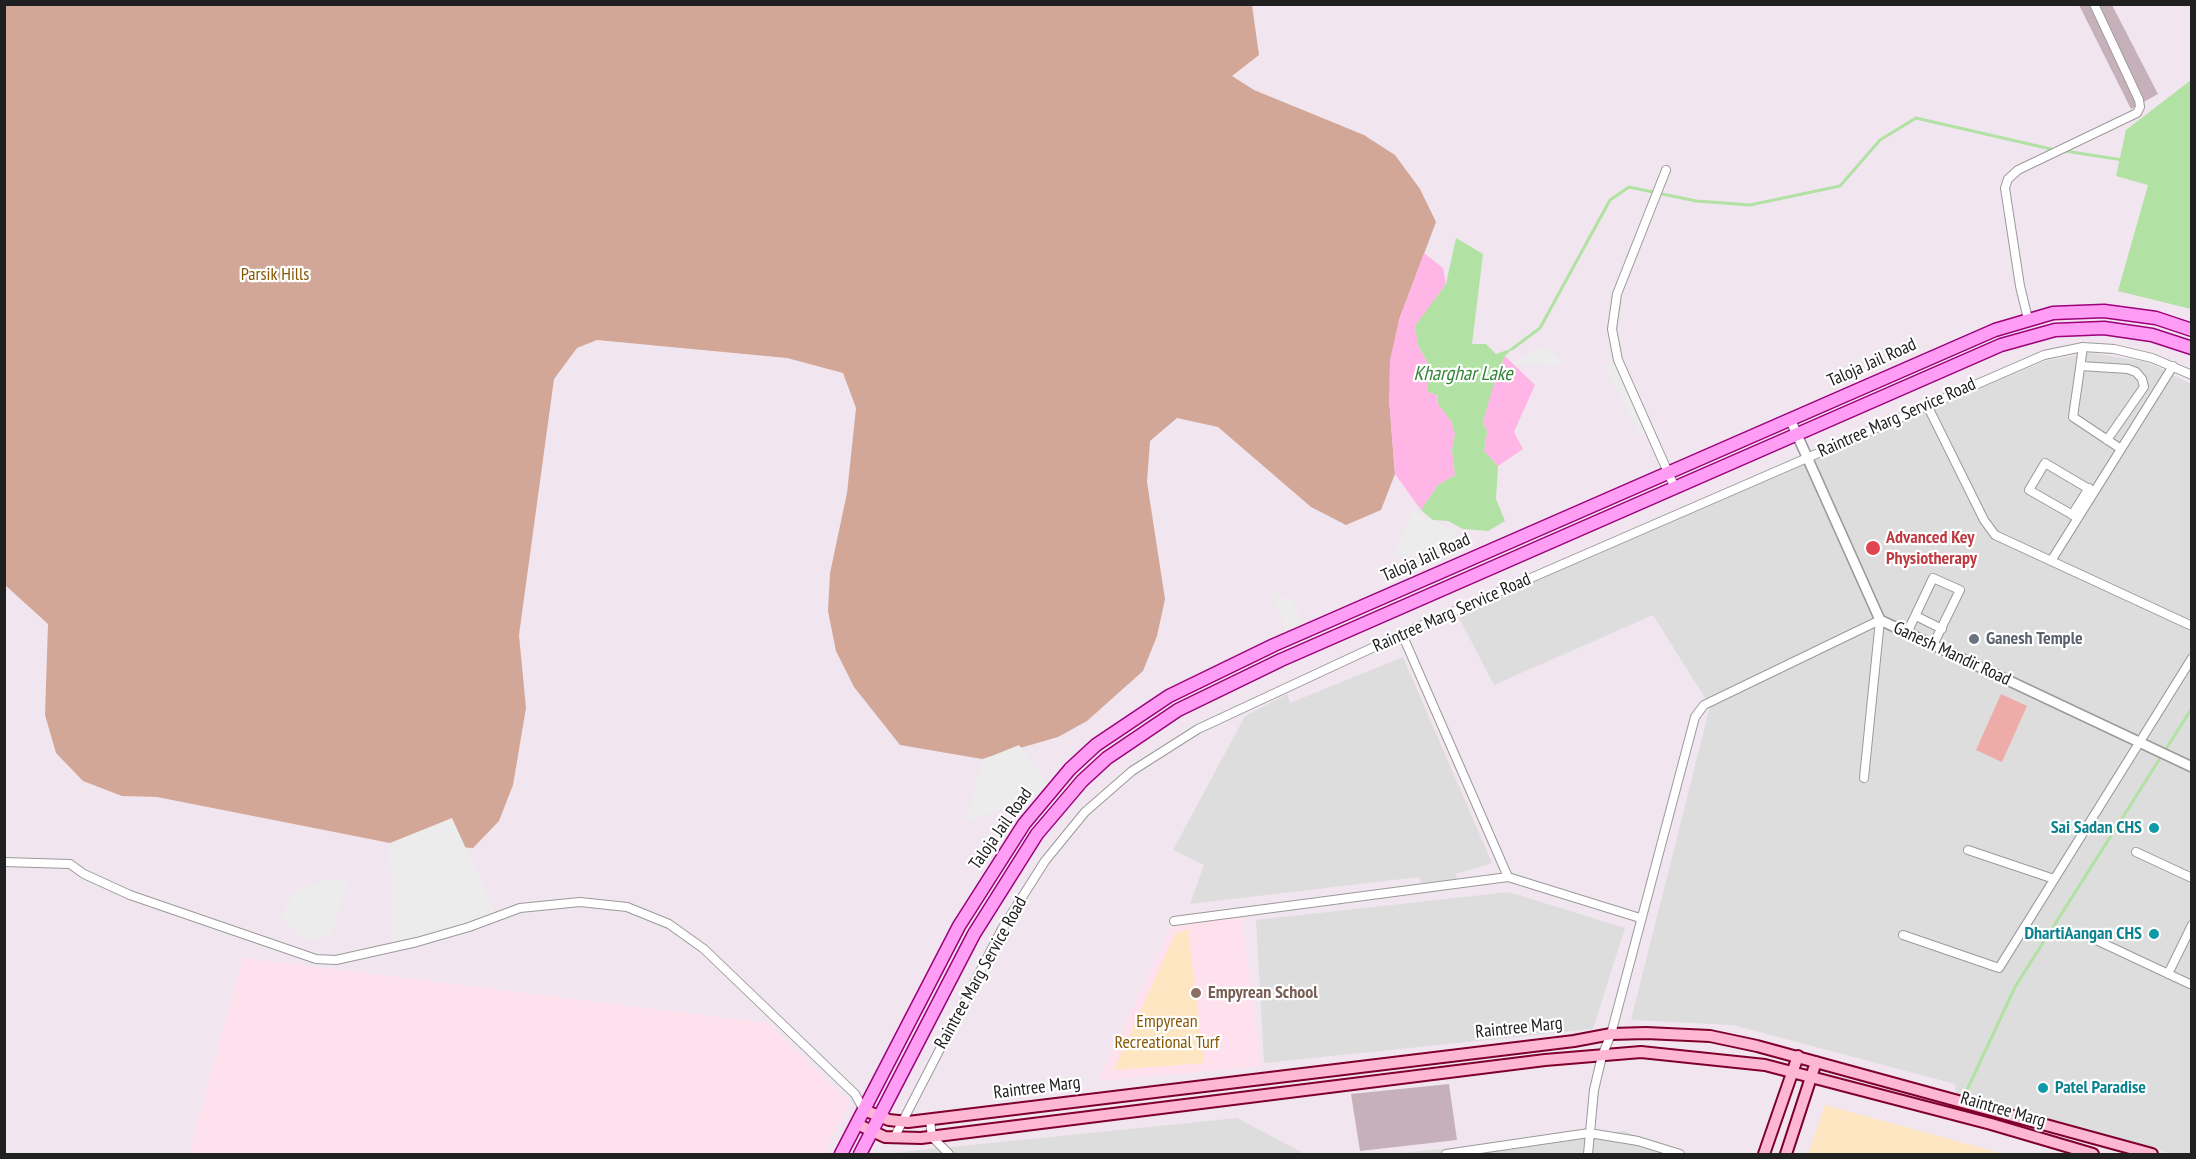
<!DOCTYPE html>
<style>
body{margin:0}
#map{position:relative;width:2196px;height:1159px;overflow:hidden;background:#f1e6ef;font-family:"PT Sans Narrow",sans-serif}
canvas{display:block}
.frame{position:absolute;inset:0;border:6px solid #202020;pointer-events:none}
</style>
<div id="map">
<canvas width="2196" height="1159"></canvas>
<div class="frame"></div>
</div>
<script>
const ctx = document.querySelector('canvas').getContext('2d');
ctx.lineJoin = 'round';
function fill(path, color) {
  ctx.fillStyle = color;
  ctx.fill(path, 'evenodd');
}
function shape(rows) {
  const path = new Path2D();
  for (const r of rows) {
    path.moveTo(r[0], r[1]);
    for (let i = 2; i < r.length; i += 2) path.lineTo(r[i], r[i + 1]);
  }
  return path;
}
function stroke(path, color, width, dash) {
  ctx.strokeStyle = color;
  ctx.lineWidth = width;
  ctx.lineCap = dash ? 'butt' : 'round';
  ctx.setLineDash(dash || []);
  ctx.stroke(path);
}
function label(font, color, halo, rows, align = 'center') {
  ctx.font = font + ' "PT Sans Narrow",sans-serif';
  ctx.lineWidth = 4.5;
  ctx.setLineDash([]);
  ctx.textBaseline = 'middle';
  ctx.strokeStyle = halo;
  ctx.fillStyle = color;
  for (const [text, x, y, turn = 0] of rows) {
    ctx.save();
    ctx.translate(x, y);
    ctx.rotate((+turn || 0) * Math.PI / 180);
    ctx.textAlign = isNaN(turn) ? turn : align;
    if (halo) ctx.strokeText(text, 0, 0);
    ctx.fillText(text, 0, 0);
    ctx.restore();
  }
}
fill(shape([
 [2091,353,2147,362,2191,384,2191,1154,2172,1154,1956,1096,1955,1084,1733,1025,1631,1020,1710,706,1653,615,1494,685,1457,614,1712,501,2044,361],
 [1403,657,1492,863,1456,874,1457,879,1421,883,1419,877,1190,904,1204,865,1173,850,1245,716,1287,694,1290,703],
 [1509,892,1625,928,1593,1029,1264,1063,1256,920],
 [1237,1118,1305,1154,881,1154,882,1154],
 [1624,1131,1684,1154,1389,1154]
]), '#ddddde');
fill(shape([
 [1241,912,1261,1066,1098,1081,1171,928,1186,919],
 [243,958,767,1023,850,1102,823,1154,189,1154]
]), '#ffe1ee');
fill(shape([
 [2079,5,2112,5,2158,94,2131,109],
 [1449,1084,1457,1140,1360,1151,1351,1094]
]), '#c6b0ba');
fill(shape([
 [2001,694,2027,706,2002,762,1976,750]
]), '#eeaca9');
fill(shape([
 [4,5,1252,5,1259,55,1232,76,1254,90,1364,135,1395,155,1420,189,1436,222,1399,320,1389,398,1395,474,1381,510,1346,525,1311,507,1218,427,1177,418,1150,441,1147,482,1165,599,1157,636,1143,671,1087,721,1058,737,982,759,900,745,854,687,836,651,828,611,830,573,847,493,856,408,843,373,787,358,597,340,577,348,554,379,519,635,526,708,513,785,499,821,473,848,390,843,157,797,122,796,83,781,56,753,45,715,48,624,5,585]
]), '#d3a798');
fill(shape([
 [1424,253,1443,268,1446,284,1416,326,1418,345,1432,371,1438,404,1451,421,1455,434,1452,450,1455,475,1438,485,1421,510,1395,474,1389,398,1390,360,1399,320],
 [1505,356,1535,385,1514,432,1523,449,1498,466,1484,451,1487,432,1483,422,1490,391]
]), '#ffb6e6');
fill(shape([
 [1188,929,1204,1063,1114,1070,1175,934],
 [1825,1105,2004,1154,1808,1154]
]), '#fde6c1');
fill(shape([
 [1544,347,1566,366,1512,364],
 [1618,360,1650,432,1640,435,1605,367],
 [1413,510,1458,533,1453,552,1392,558],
 [1271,592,1293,602,1303,624,1286,629],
 [1019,745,1052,789,966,822,982,760],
 [452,818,497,917,393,947,390,843],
 [328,879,347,882,332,934,306,941,281,917,294,892]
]), '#ececec');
fill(shape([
 [2191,80,2191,309,2118,291,2148,185,2116,176,2126,130],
 [1456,238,1483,254,1472,344,1486,344,1496,354,1513,348,1505,356,1496,376,1483,422,1487,432,1484,451,1498,466,1496,499,1505,521,1488,531,1463,529,1448,521,1433,520,1421,510,1438,485,1455,475,1452,450,1455,434,1451,421,1438,404,1437,395,1428,392,1428,377,1432,371,1418,345,1415,326,1446,284]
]), '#b1e1a3');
stroke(shape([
 [2065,151,2123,160],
 [1512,349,1540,328,1610,200,1629,187,1696,201,1750,205,1840,186,1880,140,1916,118,2055,150],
 [1967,1090,2015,987,2192,708]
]), '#b1e1a3', 3);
const minor = shape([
 [1666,170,1617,294,1612,329,1618,360,1675,488],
 [2028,319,2020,286,2005,188,2008,179,2018,170,2137,113,2140,107,2139,100,2094,4],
 [2083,347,2073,417,2121,449],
 [2081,366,2128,369,2136,372,2142,379,2144,387,2107,440],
 [1927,405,1984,520,1995,535,2192,626],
 [2072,515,2089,488],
 [2078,518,2029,490,2045,463,2094,492],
 [2051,561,2173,366],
 [1916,616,1942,629],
 [1907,633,1933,578,1960,590,1933,645],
 [1402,634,1508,877],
 [1864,778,1880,620],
 [1968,850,2054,879],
 [2136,852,2192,878],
 [4,862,70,864,84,874,130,895,316,959,336,960,417,942,469,927,520,908,580,902,627,907,669,924,704,949,855,1094,864,1110],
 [1174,921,1508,877,1640,918],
 [2081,933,2192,985],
 [1903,935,1999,968,2192,658],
 [2168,974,2192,925],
 [930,1120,932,1137,949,1154],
 [894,1138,1002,929,1045,861,1085,812,1132,771,1198,729,1402,634,2044,355,2083,347,2114,349,2152,358,2192,375],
 [1446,1154,1589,1133,1638,1141,1680,1154],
 [1588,1154,1594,1090,1602,1056,1611,1034,1695,717,1704,705,1880,620]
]);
const tertiary = shape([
 [1790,419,1880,620,2192,767]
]);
const secondary = shape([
 [864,1110,889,1120,908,1122,1574,1041,1611,1034,1646,1033,1710,1036,1757,1046,2152,1154],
 [857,1124,885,1137,921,1138,1545,1060,1641,1052,1765,1065,1991,1124,2093,1154],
 [1764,1154,1798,1056],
 [1786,1154,1816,1062]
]);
const primary = shape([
 [841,1154,959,926,1024,824,1070,769,1096,745,1169,696,1274,645,1995,330,2053,313,2104,311,2156,318,2192,330],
 [860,1154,974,934,1037,834,1082,781,1107,758,1178,710,1281,660,2001,345,2055,330,2104,328,2152,335,2192,348]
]);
stroke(minor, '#9a9a9a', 10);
stroke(tertiary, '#9a9a9a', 12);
stroke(secondary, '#7e002b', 14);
stroke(primary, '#9c007a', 15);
stroke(minor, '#fff', 8);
stroke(tertiary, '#fff', 9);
stroke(secondary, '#feb7d3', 10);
stroke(primary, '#ff9df4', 12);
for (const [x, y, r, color] of [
 [1873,548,8,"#e0444e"],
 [1974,639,6,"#6b7280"],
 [2154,828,6,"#0f9aa8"],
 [2154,934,6,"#0f9aa8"],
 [1196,993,6,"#8d6e63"],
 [2043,1088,6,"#0f9aa8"]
]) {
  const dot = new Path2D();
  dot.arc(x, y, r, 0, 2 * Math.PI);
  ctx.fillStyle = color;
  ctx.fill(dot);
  stroke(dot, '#fff', 2);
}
label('18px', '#875704', '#fff', [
 ["Parsik Hills",275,275],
 ["Empyrean",1167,1022],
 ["Recreational Turf",1167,1043]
]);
label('18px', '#202020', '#fff', [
 ["Taloja Jail Road",1872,363,-24],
 ["Raintree Marg Service Road",1897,418,-24],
 ["Taloja Jail Road",1426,558,-24],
 ["Raintree Marg Service Road",1452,613,-24],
 ["Ganesh Mandir Road",1952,654,25],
 ["Taloja Jail Road",1001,829,-55],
 ["Raintree Marg Service Road",981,973,-61],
 ["Raintree Marg",1519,1028,-6],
 ["Raintree Marg",1037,1088,-7],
 ["Raintree Marg",2003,1110,16]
]);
label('bold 18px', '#be3a42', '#fff', [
 ["Advanced Key",1886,538],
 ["Physiotherapy",1886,559]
], 'left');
label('bold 18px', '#5b616d', '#fff', [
 ["Ganesh Temple",1986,639]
], 'left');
label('bold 18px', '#0d838f', '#fff', [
 ["Sai Sadan CHS",2142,828],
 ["DhartiAangan CHS",2142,934],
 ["Patel Paradise",2055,1088,"left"]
], 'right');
label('bold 18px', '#785e54', '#fff', [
 ["Empyrean School",1208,993]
], 'left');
label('italic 20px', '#358539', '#fff', [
 ["Kharghar Lake",1463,374]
]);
</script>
